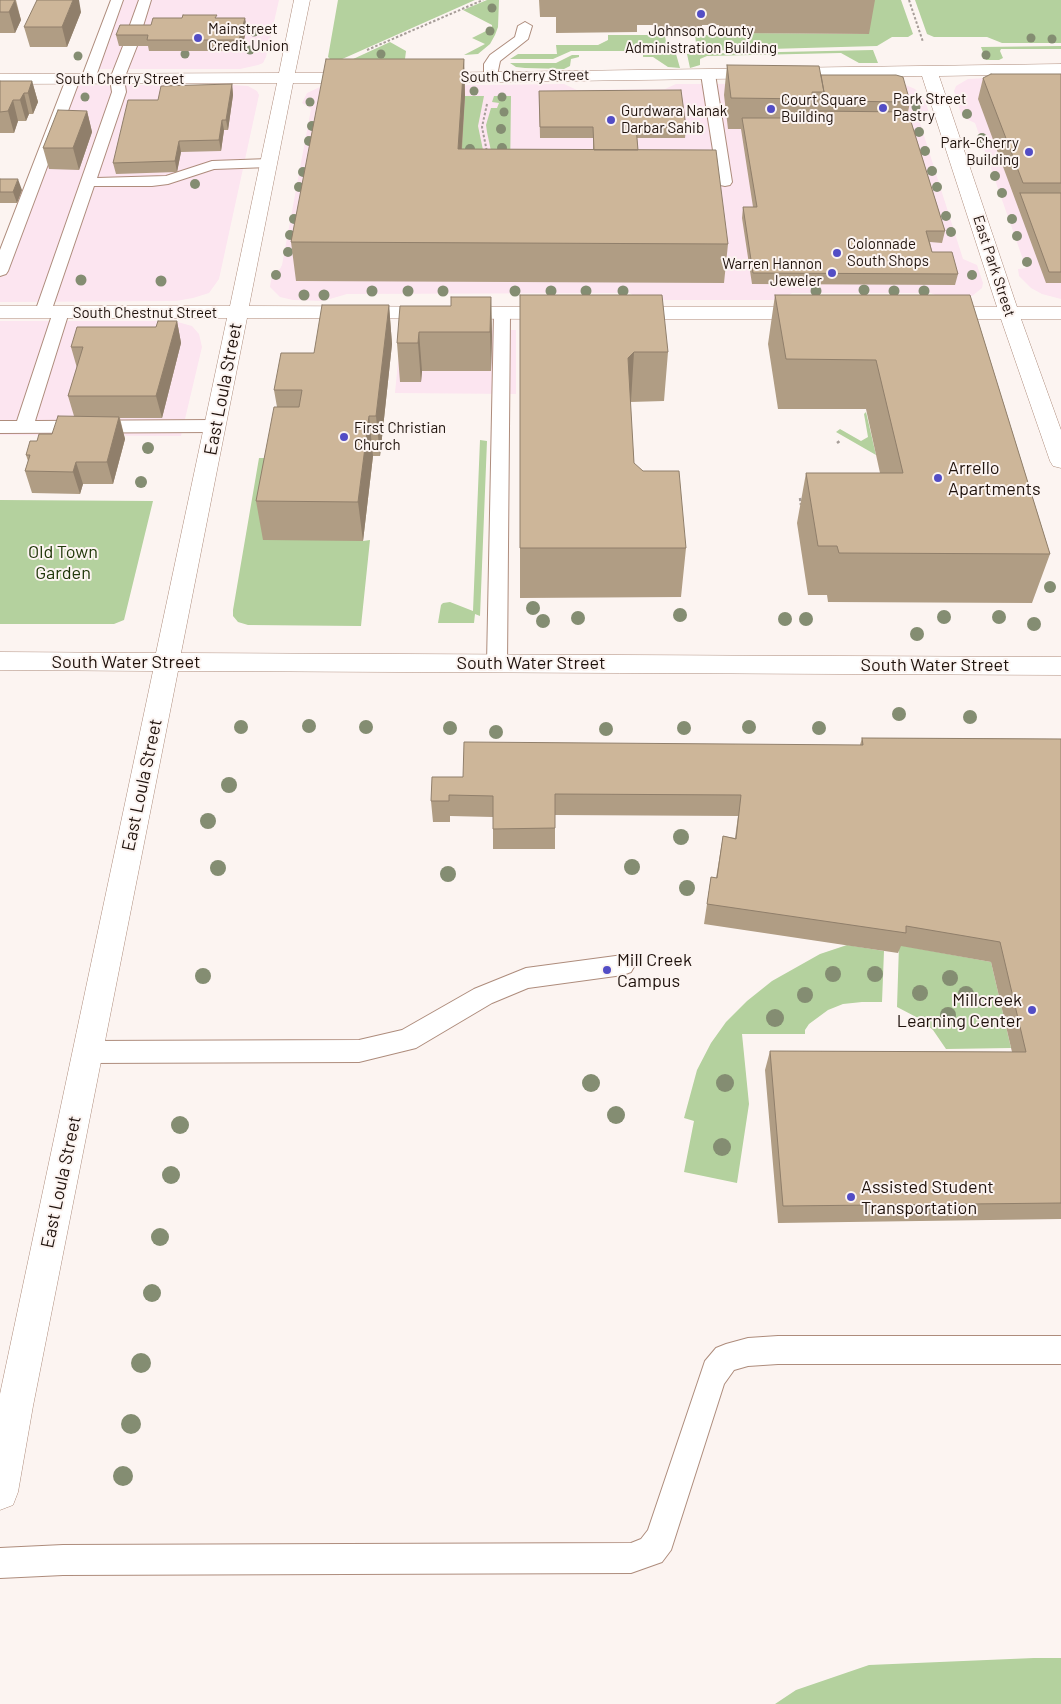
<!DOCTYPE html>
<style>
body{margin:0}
canvas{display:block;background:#fcf4f1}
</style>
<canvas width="1061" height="1704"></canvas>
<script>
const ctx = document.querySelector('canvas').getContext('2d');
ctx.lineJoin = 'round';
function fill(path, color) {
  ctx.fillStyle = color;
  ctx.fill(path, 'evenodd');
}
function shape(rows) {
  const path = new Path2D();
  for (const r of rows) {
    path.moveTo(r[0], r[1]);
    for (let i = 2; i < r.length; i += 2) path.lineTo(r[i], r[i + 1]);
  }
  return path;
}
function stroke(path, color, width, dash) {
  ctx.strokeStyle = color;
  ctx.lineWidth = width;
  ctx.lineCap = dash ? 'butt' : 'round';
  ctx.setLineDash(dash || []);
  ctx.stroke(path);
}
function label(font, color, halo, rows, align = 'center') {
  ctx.font = font + ' Barlow,sans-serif';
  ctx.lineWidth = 4;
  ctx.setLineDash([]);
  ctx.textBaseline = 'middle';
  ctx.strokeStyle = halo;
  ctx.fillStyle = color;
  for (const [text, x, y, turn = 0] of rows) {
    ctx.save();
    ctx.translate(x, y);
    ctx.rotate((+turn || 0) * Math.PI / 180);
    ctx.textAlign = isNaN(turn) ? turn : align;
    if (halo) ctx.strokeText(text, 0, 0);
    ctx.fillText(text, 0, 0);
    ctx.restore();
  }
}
fill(shape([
 [122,0,279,0,266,57,263,63,258,65,240,69,97,69],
 [1006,77,1061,88,1061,299,1042,294,1031,288,1019,276,1018,269,1026,268,975,123,962,117,954,91,956,86,968,79],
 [901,83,915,89,925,100,930,116,920,123,963,259,977,265,983,283,982,288,972,296,940,297,931,293,792,293,781,300,639,300,630,293,347,294,323,301,293,300,280,297,270,287,272,273,280,269,282,265,311,109,302,103,307,93,320,87,564,84,577,90,665,89,676,84,689,84],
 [65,85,232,85,248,86,257,91,259,95,219,279,209,293,193,298,176,301,0,302,0,253],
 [0,321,174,321,192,326,199,334,202,347,181,436,0,435],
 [401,330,516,330,516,394,395,393]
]), '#fce5f0');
fill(shape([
 [338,0,475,0,340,60,331,60,328,57],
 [487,0,499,0,498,27,495,35,490,44,478,54,464,55,485,44,472,38,492,28,492,25,463,10],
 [843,0,901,0,913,34,908,37,892,37,877,46,697,51,695,35,739,35,739,33,868,34],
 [915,0,1061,0,1061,43,1002,43,987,37,934,37,927,34],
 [608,35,665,35,667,51,571,51,553,59,510,59,518,54,557,54,556,45,598,45,608,40],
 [390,42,406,51,405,59,351,60],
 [1061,46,1061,49,1001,49,1000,51,1003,58,999,60,986,60,981,47],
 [873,50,878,63,859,63,841,53,707,56,700,59,700,65,690,68,687,54],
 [676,54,680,68,668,67,653,57,643,57,643,55],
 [572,55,579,55,579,57,571,59,570,66,564,69,525,68,516,67,510,63,556,63],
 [465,96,484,96,478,126,483,150,459,187],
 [494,96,511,96,510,179,491,151,487,132,486,125,491,108,497,108,499,103,492,102],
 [866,412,876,455,836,432,840,429,861,441,868,437,864,414],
 [480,440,487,441,480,616,475,614,474,623,438,623,441,605,443,603,450,602,473,611],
 [259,458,278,458,363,541,370,540,361,626,248,625,238,622,233,616,233,610],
 [0,500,153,501,124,620,114,624,0,624],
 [847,945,884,951,882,1002,862,1002,843,1004,828,1010,809,1024,805,1030,805,1034,742,1034,749,1104,737,1183,684,1172,694,1121,684,1118,697,1070,711,1043,726,1022,747,1001,772,981,820,954],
 [899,945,991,962,1011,1048,946,1049,933,1030,920,1019,897,1007],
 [1034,1658,1061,1658,1061,1704,775,1704,796,1690,869,1665]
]), '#b4d19e');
const service = shape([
 [111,0,123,0,95,79,88,83,83,82,81,79,111,0],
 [139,0,151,0,140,36,133,40,126,36,139,0],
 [525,22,532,26,528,39,500,61,496,80,486,80,484,77,484,64,490,55,515,37,518,26,525,22],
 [130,42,137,46,124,79,126,92,97,178,166,176,212,161,269,159,274,160,276,163,274,166,269,167,214,169,168,184,152,186,94,186,51,312,49,315,37,315,35,312,112,92,110,79,123,46,130,42],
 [708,70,715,74,732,182,730,185,725,186,720,185,718,182,701,74,708,70],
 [73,75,80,79,8,271,6,274,0,276,0,250,66,79,73,75],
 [61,307,67,309,69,312,35,421,216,420,222,422,225,426,222,430,216,432,0,433,0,421,17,421,53,312,55,309,61,307],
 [502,308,508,310,510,313,507,663,504,668,497,670,490,668,487,663,494,313,496,310,502,308],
 [623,955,631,958,635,965,631,972,623,975,528,988,492,1003,416,1048,359,1062,88,1063,79,1060,76,1052,79,1044,88,1041,359,1040,402,1030,474,989,526,968,623,955],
 [778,1336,1061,1336,1061,1364,778,1364,748,1366,734,1370,724,1384,671,1550,662,1562,631,1573,63,1575,0,1578,0,1548,63,1545,631,1543,641,1539,648,1530,705,1361,716,1348,726,1344,748,1338,778,1336]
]);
const minor = shape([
 [294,0,310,0,295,73,358,73,364,74,366,78,364,82,358,83,293,83,249,306,557,307,564,309,567,313,564,317,557,319,247,318,181,653,1061,657,1061,675,178,671,33,1406,18,1492,13,1505,0,1510,0,1394,153,671,0,670,0,652,156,653,227,318,0,318,0,306,230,306,277,83,0,84,0,74,279,73,294,0],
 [1061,64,1061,74,939,76,1017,307,1061,307,1061,319,1021,319,1061,430,1061,468,1053,466,1050,461,1001,319,940,319,933,317,930,313,933,309,940,307,997,307,922,76,426,83,420,82,418,78,420,74,426,73,1061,64],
 [628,307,810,307,817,309,820,313,817,317,810,319,628,319,621,317,618,313,621,309,628,307]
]);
stroke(service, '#ae8c7c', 2);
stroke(minor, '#ae8c7c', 1);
stroke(shape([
 [909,0,923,42],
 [367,50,483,0],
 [487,104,482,127,487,152]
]), '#a69d98', 2, [2.5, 2]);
stroke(shape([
 [837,443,841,440],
 [800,498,801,505]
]), '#a69d98', 2.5, [3, 2]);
fill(service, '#fff');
fill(minor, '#fff');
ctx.fillStyle = '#848d72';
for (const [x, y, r] of [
 [492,8,4.5],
 [490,31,4.5],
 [254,32,4.5],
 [1031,38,4.5],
 [1052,39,4.5],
 [250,50,4.5],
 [185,54,4.5],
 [381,54,4.5],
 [986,55,4.5],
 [78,56,4.5],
 [474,91,4.5],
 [85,97,4.5],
 [502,97,4.5],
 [310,102,4.5],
 [916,107,4.5],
 [504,112,4.5],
 [967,114,5],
 [312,126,5],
 [501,129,5],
 [919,132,5],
 [982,138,5],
 [309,141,5],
 [502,148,5],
 [470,149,5],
 [925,151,5],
 [932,171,5],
 [303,172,5],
 [995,176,5],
 [195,184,5],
 [299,187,5],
 [937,187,5],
 [1002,193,5],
 [946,216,5],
 [294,219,5],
 [1012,219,5],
 [951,232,5],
 [290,235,5],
 [1017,236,5],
 [288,252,5],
 [1027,262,5],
 [276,275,5],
 [972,275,5],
 [81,280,5.5],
 [161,281,5.5],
 [864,290,5.5],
 [372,291,5.5],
 [408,291,5.5],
 [443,291,5.5],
 [515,291,5.5],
 [551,291,5.5],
 [586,291,5.5],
 [623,291,5.5],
 [816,291,5.5],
 [894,291,5.5],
 [924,291,5.5],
 [304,295,5.5],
 [324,295,5.5],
 [148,448,6],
 [141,482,6],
 [1050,587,6],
 [533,608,7],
 [680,615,7],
 [944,617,7],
 [999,617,7],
 [578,618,7],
 [785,619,7],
 [806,619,7],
 [543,621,7],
 [1034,624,7],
 [917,634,7],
 [899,714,7],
 [970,717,7],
 [309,726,7],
 [241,727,7],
 [366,727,7],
 [749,727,7],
 [450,728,7],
 [684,728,7],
 [819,728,7],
 [606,729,7],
 [496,732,7],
 [229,785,8],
 [208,821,8],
 [681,837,8],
 [632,867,8],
 [218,868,8],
 [448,874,8],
 [687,888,8],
 [833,974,8],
 [875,974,8],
 [203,976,8],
 [950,978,8],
 [920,993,8],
 [966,994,8],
 [805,995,8],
 [948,1015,8],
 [775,1018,9],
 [591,1083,9],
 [725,1083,9],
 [616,1115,9],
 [180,1125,9],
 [722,1147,9],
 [171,1175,9],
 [160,1237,9],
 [152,1293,9],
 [141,1363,10],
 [131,1424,10],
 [123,1476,10]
]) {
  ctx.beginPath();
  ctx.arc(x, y, r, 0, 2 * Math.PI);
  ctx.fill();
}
fill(shape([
 [0,0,16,0,21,20,15,33,0,33],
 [539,0,875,0,869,34,720,33,719,25,702,25,702,33,655,33,654,25,637,25,637,32,556,33,556,17,540,17],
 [81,12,67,47,30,47,24,27],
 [217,18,247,28,241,51,149,51,148,46,119,46,116,35,151,25],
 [464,59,465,96,462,149,593,150,593,138,540,138,539,91,686,127,685,138,637,138,638,150,728,244,724,283,296,281,291,242],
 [727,65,821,75,910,102,908,112,945,231,942,243,930,242,932,252,958,274,955,285,752,284,742,218,743,207,753,207,741,129,728,129,724,95],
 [1061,74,1061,283,1046,283,978,99,983,78],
 [0,81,32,81,38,102,33,114,29,114,26,121,18,121,14,133,0,133],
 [232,84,233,95,228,130,224,130,221,151,181,152,177,172,116,174,113,163,158,100],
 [87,111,92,132,79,170,49,169,43,148],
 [0,179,22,190,17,203,0,203],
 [520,295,668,352,664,401,630,402,634,463,686,548,681,597,520,598],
 [775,295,970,295,1050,554,1032,603,828,602,827,595,808,595,797,523,806,473,880,473,866,409,778,409,768,344],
 [491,297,492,336,491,371,422,371,421,382,400,382,397,343,451,306],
 [389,305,392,344,380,456,373,456,363,541,263,540,256,501,277,407,274,390,314,353],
 [177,321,181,343,162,418,120,418,125,439,113,484,83,484,80,494,32,493,25,471,28,461,26,455,37,441,52,434,74,416,68,396,77,368,71,347,156,327],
 [862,738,1061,739,1061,1219,778,1223,765,1070,770,1051,1012,1052,991,962,901,946,898,953,704,924,711,877,716,878,723,836,735,838,738,816,555,815,555,849,493,849,493,817,450,816,450,822,433,822,431,801,463,777,860,745]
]), '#b09d84');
fill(shape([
 [15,0,21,20,15,33,9,12],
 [73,0,79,0,81,12,67,47,62,27],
 [245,18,247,28,241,51,239,40],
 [464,59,465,96,459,187,458,149],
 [32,81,38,102,33,114,28,93],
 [232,84,233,95,228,130,226,120],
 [24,93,29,114,26,121,20,100],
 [13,100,18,121,14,133,8,111],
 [87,111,92,132,79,170,73,148],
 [222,120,224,130,221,151,219,140],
 [179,141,181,152,177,172,175,161],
 [18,179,22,190,17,203,13,192],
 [491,297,492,336,491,371,490,332],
 [389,305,392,344,380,456,376,416],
 [177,321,181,343,162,418,156,396],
 [419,332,422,371,421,382,418,343],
 [634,352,631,401,625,408,628,358],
 [369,416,373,456,363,541,358,502],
 [119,417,125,439,113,484,107,462],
 [76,462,83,484,80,494,73,472]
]), '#907f6b');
const building = shape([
 [0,0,15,0,9,12,0,12,0,0],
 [37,0,73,0,62,27,24,27,37,0],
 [183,15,217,15,215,18,245,18,239,40,147,40,148,35,116,35,120,25,151,25,153,18,182,18,183,15],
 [326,59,464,59,458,149,716,150,728,244,291,242,326,59],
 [727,65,819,66,824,92,812,92,813,99,731,98,727,65],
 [991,74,1061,74,1061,183,1023,183,983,78,991,74],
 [821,75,896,75,903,77,910,102,823,101,824,92,821,75],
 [0,81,32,81,28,93,24,93,20,100,13,100,8,111,0,112,0,81],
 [232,84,226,120,222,120,219,140,179,141,175,161,113,163,128,100,158,100,161,86,232,84],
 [681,90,686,127,636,127,638,150,594,150,593,127,540,127,539,91,681,90],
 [58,110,87,111,73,148,43,148,58,110],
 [812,111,908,112,945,231,926,231,932,252,952,252,958,274,753,273,743,207,757,207,742,118,811,118,812,111],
 [0,179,18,179,13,192,0,192,0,179],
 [1020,193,1061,193,1061,272,1049,272,1020,193],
 [520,295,662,295,668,352,634,352,628,358,634,463,643,471,679,471,686,548,520,548,520,295],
 [775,295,970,295,1050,554,839,553,837,546,818,546,806,473,903,473,876,360,786,359,775,295],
 [451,297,491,297,490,332,419,332,418,343,397,343,400,306,451,306,451,297],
 [322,305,389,305,376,416,369,416,358,502,256,501,274,407,299,407,302,390,274,390,281,353,314,353,322,305],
 [158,321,177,321,156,396,68,396,83,347,71,347,77,327,156,327,158,321],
 [58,416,119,417,107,462,76,462,73,472,25,471,30,455,26,455,30,441,37,441,39,434,52,434,58,416],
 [862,738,1061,739,1061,1203,783,1206,770,1051,1026,1052,1000,942,906,926,906,933,707,904,711,877,717,878,723,836,736,839,741,795,555,794,555,828,493,829,493,796,449,795,449,801,431,801,432,777,463,777,464,742,863,745,862,738]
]);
fill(building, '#cdb699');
stroke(building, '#907f6b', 1);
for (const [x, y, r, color] of [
 [701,14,5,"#534dc5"],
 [198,38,5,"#534dc5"],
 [883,108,5,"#534dc5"],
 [771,109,5,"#534dc5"],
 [611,120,5,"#534dc5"],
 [1029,152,5,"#534dc5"],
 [837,253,5,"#534dc5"],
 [832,273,5,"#534dc5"],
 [344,437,5,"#534dc5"],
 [938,478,5,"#534dc5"],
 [607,970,5,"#534dc5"],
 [1032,1010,5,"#534dc5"],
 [851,1197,5,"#534dc5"]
]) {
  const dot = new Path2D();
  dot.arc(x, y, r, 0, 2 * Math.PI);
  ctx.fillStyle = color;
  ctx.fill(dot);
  stroke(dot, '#fcf4f1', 2);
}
label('15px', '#1f120c', '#fcf4f1', [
 ["Mainstreet",208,29],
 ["Credit Union",208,46],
 ["Johnson County",701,31,"center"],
 ["Administration Building",701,48,"center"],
 ["Park Street",893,99],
 ["Pastry",893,116],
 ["Court Square",781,100],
 ["Building",781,117],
 ["Gurdwara Nanak",621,111],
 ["Darbar Sahib",621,128],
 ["Park-Cherry",1019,143,"right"],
 ["Building",1019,160,"right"],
 ["Colonnade",847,244],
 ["South Shops",847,261],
 ["Warren Hannon",822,264,"right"],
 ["Jeweler",822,281,"right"],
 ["First Christian",354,428],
 ["Church",354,445]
], 'left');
label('15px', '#1f120c', '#fcf4f1', [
 ["South Cherry Street",525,76,-1],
 ["South Cherry Street",120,79],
 ["East Park Street",994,266,72],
 ["South Chestnut Street",145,313]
]);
label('18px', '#1f120c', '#fcf4f1', [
 ["East Loula Street",223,389,-79],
 ["South Water Street",126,662],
 ["South Water Street",531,663],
 ["South Water Street",935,665],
 ["East Loula Street",142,785,-78],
 ["East Loula Street",61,1182,-78]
]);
label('18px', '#1f120c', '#fcf4f1', [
 ["Arrello",948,468],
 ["Apartments",948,489],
 ["Mill Creek",617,960],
 ["Campus",617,981],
 ["Millcreek",1022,1000,"right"],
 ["Learning Center",1022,1021,"right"],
 ["Assisted Student",861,1187],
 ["Transportation",861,1208]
], 'left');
label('18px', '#21380a', '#fcf4f1', [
 ["Old Town",63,552],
 ["Garden",63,573]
]);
</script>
